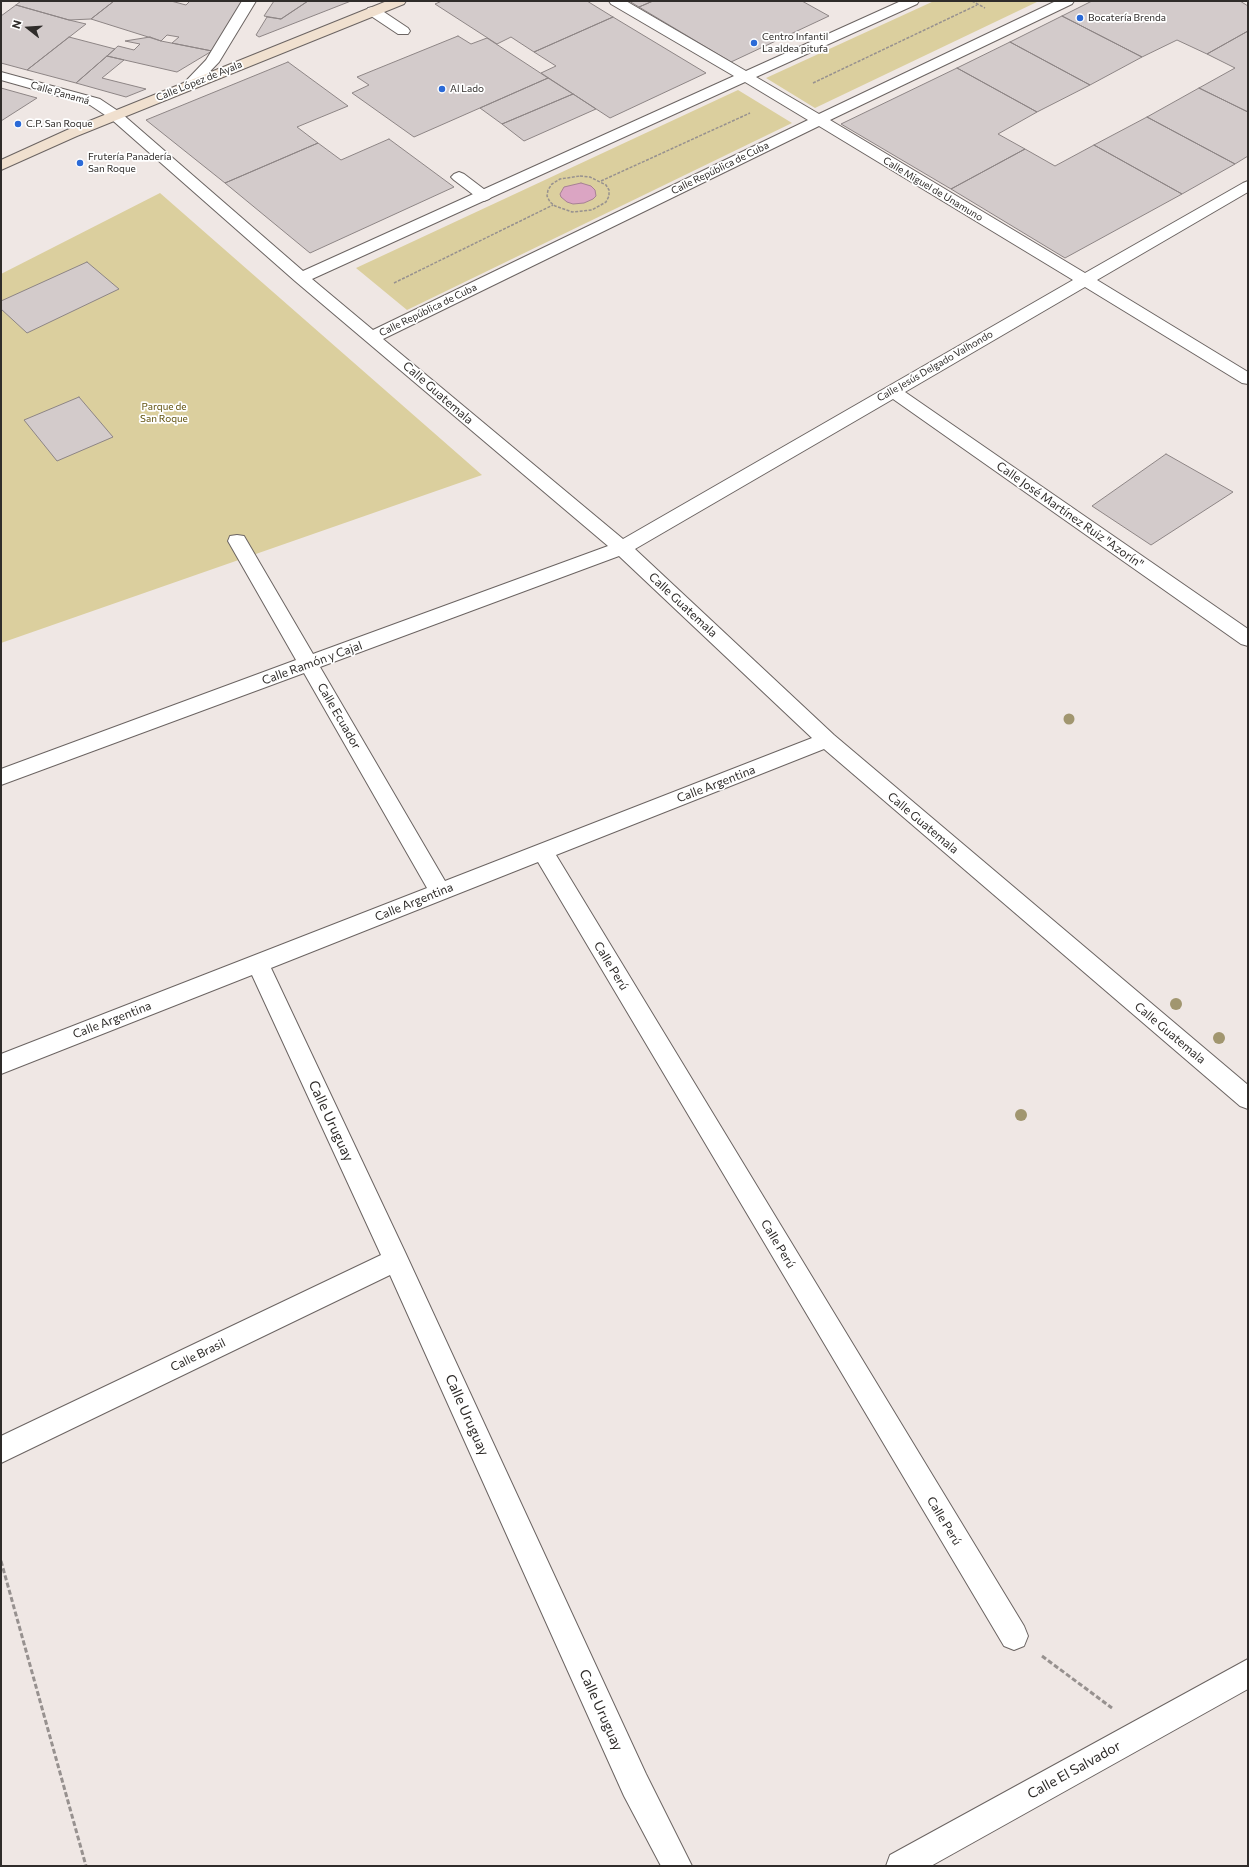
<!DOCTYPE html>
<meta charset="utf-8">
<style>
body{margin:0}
#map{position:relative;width:1249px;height:1867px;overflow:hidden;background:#efe7e4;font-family:Commissioner,sans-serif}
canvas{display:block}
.frame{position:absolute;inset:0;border:2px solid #2f2c2a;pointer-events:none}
.north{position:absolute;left:8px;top:8px;width:40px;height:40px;-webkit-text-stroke:3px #fff;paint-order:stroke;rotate:287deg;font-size:11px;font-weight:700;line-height:16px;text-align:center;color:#2f2c2a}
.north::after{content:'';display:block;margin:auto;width:14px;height:18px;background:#2f2c2a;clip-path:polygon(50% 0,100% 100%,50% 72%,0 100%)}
</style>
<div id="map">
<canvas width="1249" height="1867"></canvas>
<div class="frame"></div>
<div class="north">N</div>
</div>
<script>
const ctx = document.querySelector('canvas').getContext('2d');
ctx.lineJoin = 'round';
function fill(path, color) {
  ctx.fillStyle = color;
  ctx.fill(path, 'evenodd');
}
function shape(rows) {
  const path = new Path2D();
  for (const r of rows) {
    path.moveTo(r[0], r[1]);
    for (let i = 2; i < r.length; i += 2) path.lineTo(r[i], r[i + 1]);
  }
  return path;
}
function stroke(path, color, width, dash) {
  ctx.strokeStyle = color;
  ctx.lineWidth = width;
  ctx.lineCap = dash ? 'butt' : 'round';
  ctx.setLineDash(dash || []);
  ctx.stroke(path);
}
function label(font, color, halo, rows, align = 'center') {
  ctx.font = font + ' Commissioner,sans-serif';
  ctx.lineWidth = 3.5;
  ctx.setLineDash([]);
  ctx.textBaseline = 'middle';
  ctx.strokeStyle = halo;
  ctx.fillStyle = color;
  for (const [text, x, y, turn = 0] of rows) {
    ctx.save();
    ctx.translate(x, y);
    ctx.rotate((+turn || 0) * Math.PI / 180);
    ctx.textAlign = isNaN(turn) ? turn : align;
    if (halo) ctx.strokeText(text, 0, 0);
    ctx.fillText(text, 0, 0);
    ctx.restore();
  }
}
fill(shape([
 [934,1,1039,1,815,108,766,78],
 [738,90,792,123,407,310,356,268],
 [160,193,482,475,1,643,1,274]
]), '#dbcf9e');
const water = shape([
 [581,183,591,186,595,190,596,196,593,199,584,203,573,204,567,202,561,197,560,194,564,187,581,183]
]);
fill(water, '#dba5c3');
stroke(water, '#a78195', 1);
const building = shape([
 [21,1,114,1,91,19,69,20,16,5,21,1],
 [114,1,171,1,186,5,190,1,246,1,212,51,172,43,179,37,167,35,161,41,91,19,114,1],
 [274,1,308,1,281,19,264,16,274,1],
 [308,1,351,1,259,37,256,35,267,17,281,19,308,1],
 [442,1,587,1,613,17,534,52,511,37,497,44,435,4,442,1],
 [629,1,653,1,639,7,629,1],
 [653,1,802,1,829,16,731,62,639,7,653,1],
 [1092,1,1240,1,1248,6,1248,31,1207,54,1177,40,1142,57,1062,16,1092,1],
 [16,5,69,20,86,24,27,70,1,63,1,16,16,5],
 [1062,16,1142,57,1090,85,1010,42,1062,16],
 [613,17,706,73,610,118,541,73,556,66,534,52,613,17],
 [1248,31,1248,112,1199,88,1235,68,1207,54,1248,31],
 [458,36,471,44,487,38,548,78,414,137,352,93,369,85,357,77,458,36],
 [69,37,115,49,76,83,27,70,69,37],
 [150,37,161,41,212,51,177,72,107,56,118,46,134,50,140,44,125,41,150,37],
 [1010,42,1090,85,1037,112,957,68,1010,42],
 [107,56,124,60,102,78,146,89,126,97,76,83,107,56],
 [288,62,348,106,297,127,318,143,225,183,146,120,288,62],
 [957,68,1037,112,998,134,1025,149,951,189,841,124,957,68],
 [548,78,573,94,502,124,480,108,548,78],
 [1,88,37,98,1,121,1,88],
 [1199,88,1248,112,1248,156,1235,164,1147,117,1199,88],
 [573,94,596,109,524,141,502,124,573,94],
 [1147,117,1235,164,1182,194,1094,145,1147,117],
 [389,139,454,187,310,253,225,183,318,143,341,160,389,139],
 [1094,145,1182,194,1065,258,951,189,1025,149,1055,166,1094,145],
 [87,262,119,289,27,333,1,309,1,301,87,262],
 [79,397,113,437,57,461,24,420,79,397],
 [1166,454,1233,492,1151,545,1092,506,1166,454]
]);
fill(building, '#d3cbcb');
stroke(building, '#8d8585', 1);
const lane = shape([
 [373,7,378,8,408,28,410,31,408,34,398,34,368,14,366,11,368,8,373,7],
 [459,172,464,174,489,193,492,196,489,199,484,201,479,199,454,180,451,177,454,174,459,172]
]);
const street = shape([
 [242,1,256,1,219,62,194,88,184,88,182,85,206,60,242,1],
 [609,1,626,1,746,71,901,1,919,1,917,4,756,77,819,114,1056,1,1074,1,1072,4,830,120,1085,273,1243,183,1248,181,1248,192,1097,280,1248,372,1248,384,1242,383,1085,287,905,392,1248,629,1248,646,1241,644,893,399,635,549,834,735,1248,1085,1248,1109,1240,1106,824,749,556,855,1024,1626,1028,1636,1024,1646,1014,1650,1004,1646,538,862,271,968,405,1252,646,1774,692,1866,661,1866,624,1796,390,1275,1,1463,1,1436,381,1255,252,975,1,1074,1,1054,427,888,304,673,1,785,1,769,296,660,228,541,230,536,237,535,244,536,313,654,608,546,295,281,111,119,90,105,1,80,1,72,100,99,121,113,303,271,734,76,611,4,609,1],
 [745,82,808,120,373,330,312,279,745,82],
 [819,126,1073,280,623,539,383,339,819,126],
 [619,556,812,738,445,881,320,667,619,556],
 [1248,1659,1248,1689,931,1866,886,1866,890,1855,1248,1659]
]);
const secondary = shape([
 [387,1,406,1,404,4,77,136,1,170,1,160,67,130,387,1]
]);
stroke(lane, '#6b6462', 2);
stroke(street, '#6b6462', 2);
stroke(secondary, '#6b6462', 2);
stroke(shape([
 [972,1,985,8],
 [813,83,977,5],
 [580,176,590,177,606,185,609,190,609,196,606,202,592,210,572,212,555,206,550,202,547,196,548,190,552,184,560,179,580,176],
 [601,181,750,113],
 [394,283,553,205]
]), '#97918f', 1.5, [3, 1.5]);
stroke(shape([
 [1,1561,86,1866],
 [1042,1656,1112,1708]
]), '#97918f', 3, [5, 2.5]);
fill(lane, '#fff');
fill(street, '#fff');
fill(secondary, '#f0e0cf');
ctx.fillStyle = '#a1966f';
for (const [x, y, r] of [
 [1069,719,5.5],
 [1176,1004,6],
 [1219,1038,6],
 [1021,1115,6]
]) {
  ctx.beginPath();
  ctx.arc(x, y, r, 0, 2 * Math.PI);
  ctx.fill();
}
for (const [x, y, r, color] of [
 [1080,18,4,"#2b6ad7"],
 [754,43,4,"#2b6ad7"],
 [442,89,4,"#2b6ad7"],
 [18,124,4,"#2b6ad7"],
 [80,163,4,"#2b6ad7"]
]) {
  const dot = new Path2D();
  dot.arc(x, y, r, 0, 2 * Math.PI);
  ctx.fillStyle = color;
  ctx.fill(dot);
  stroke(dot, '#fff', 1.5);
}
label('10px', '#2f2c2a', '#fff', [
 ["Bocatería Brenda",1088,18],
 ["Centro Infantil",762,37],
 ["La aldea pitufa",762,49],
 ["Al Lado",450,89],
 ["C.P. San Roque",26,124],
 ["Frutería Panadería",88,157],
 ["San Roque",88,169]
], 'left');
label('10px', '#2f2c2a', '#fff', [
 ["Calle López de Ayala",199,81,-22],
 ["Calle Panamá",60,93,16],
 ["Calle República de Cuba",720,168,-26],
 ["Calle Miguel de Unamuno",933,189,31],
 ["Calle República de Cuba",428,310,-26],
 ["Calle Jesús Delgado Valhondo",935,366,-30]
]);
label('10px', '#625310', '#fff', [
 ["Parque de",164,407],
 ["San Roque",164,419]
]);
label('12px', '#2f2c2a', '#fff', [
 ["Calle Guatemala",438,393,41],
 ["Calle José Martínez Ruiz \"Azorín\"",1070,515,35],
 ["Calle Guatemala",683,605,43],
 ["Calle Ramón y Cajal",312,663,-20],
 ["Calle Ecuador",339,716,60],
 ["Calle Argentina",716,784,-21],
 ["Calle Guatemala",923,823,40],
 ["Calle Argentina",414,902,-22],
 ["Calle Perú",611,966,59],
 ["Calle Argentina",112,1020,-21],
 ["Calle Guatemala",1170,1033,40],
 ["Calle Perú",778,1244,59],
 ["Calle Brasil",198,1355,-26],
 ["Calle Perú",944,1521,59]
]);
label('14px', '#2f2c2a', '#fff', [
 ["Calle Uruguay",331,1121,65],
 ["Calle Uruguay",467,1415,66],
 ["Calle Uruguay",601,1710,66],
 ["Calle El Salvador",1074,1770,-29]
]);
</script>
